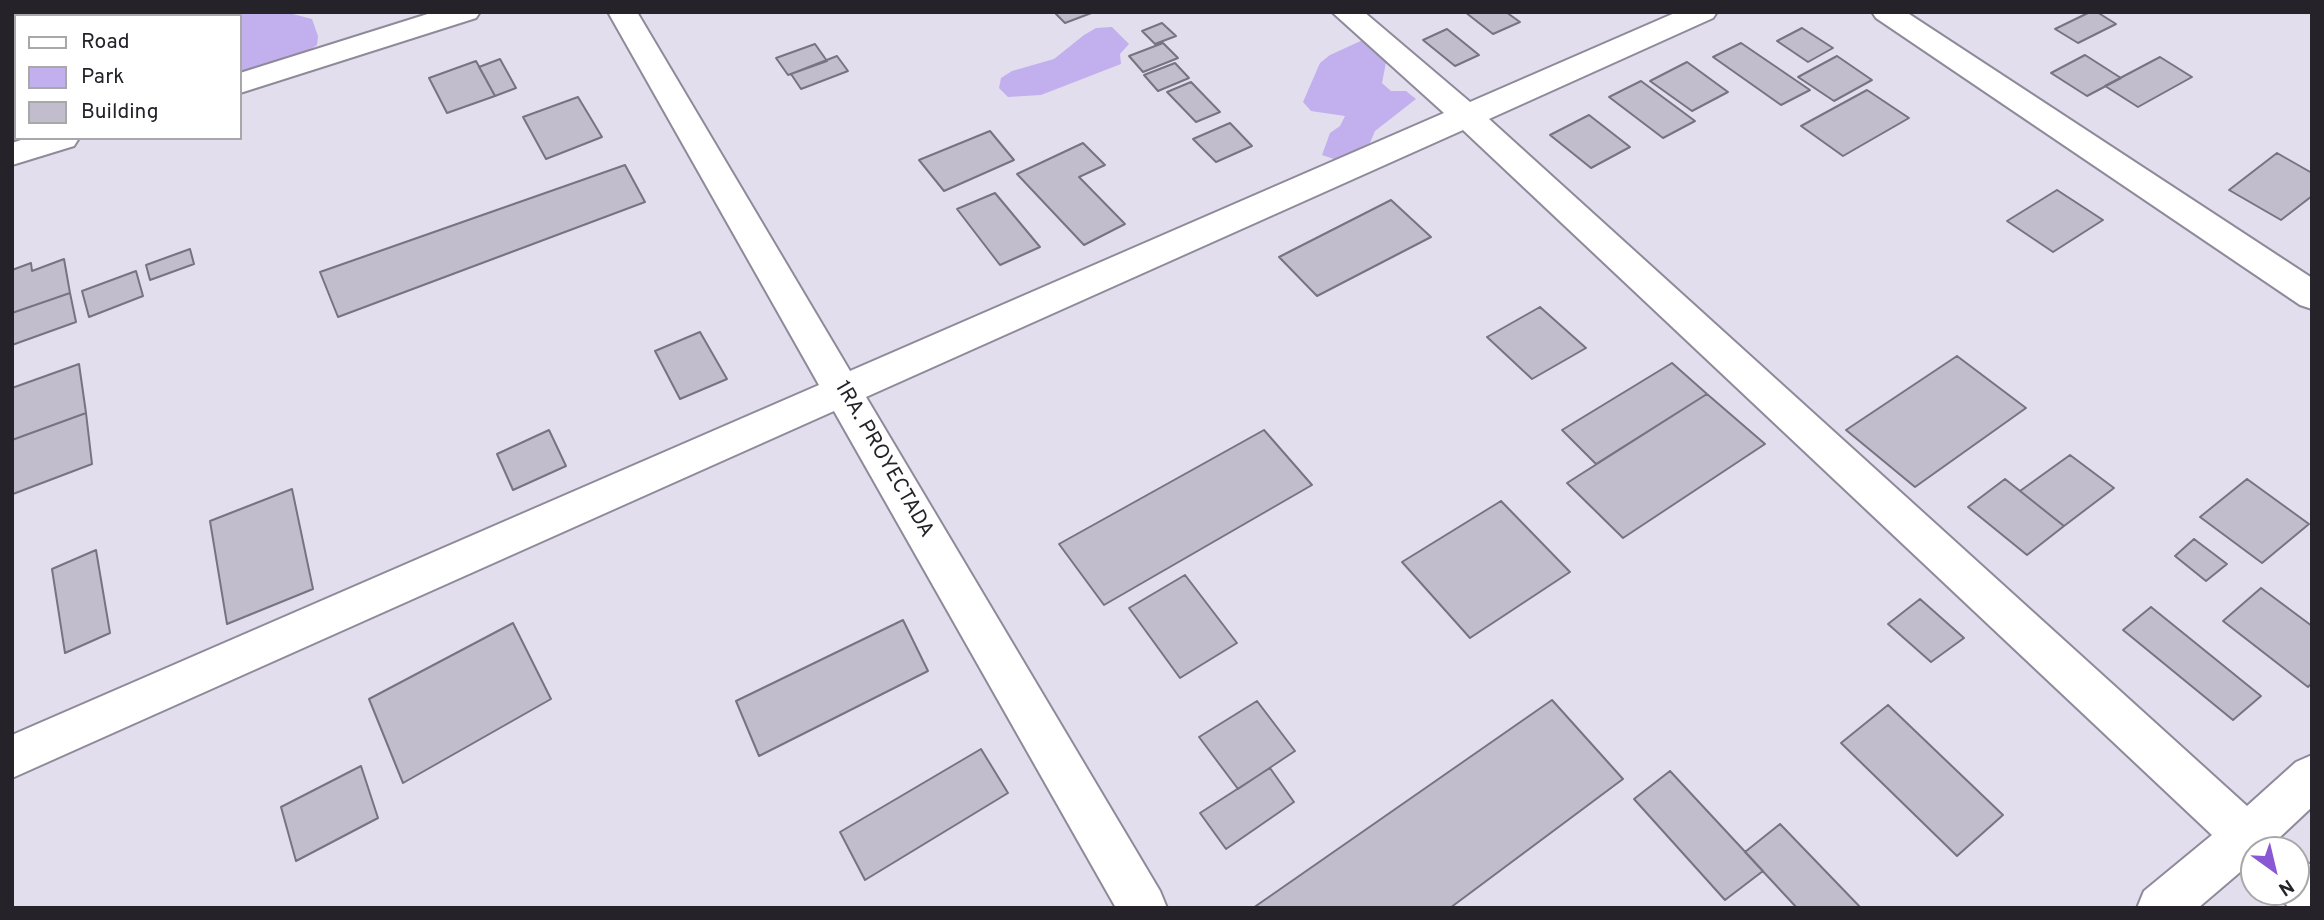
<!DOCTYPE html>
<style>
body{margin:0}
#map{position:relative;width:2324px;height:920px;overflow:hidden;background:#e3deee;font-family:Overpass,sans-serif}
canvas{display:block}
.frame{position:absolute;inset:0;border:14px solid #252329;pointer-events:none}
.legend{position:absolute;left:14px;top:14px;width:228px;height:126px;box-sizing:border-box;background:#fff;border:2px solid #a8a7a9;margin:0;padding:9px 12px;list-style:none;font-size:21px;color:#252329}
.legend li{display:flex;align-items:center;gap:14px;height:35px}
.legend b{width:35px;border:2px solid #a8a7a9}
.north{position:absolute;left:2240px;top:836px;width:70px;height:70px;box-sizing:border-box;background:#fff;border:2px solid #a8a7a9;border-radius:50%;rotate:146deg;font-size:19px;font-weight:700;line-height:28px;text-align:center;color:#252329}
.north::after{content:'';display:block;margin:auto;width:24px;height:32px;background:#8859d2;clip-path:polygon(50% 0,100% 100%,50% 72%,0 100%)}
</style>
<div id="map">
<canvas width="2324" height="920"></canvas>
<div class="frame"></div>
<ul class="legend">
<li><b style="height:9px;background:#fff"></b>Road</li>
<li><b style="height:19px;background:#c2afed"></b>Park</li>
<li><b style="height:19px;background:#c1bdcc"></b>Building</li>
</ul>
<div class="north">N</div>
</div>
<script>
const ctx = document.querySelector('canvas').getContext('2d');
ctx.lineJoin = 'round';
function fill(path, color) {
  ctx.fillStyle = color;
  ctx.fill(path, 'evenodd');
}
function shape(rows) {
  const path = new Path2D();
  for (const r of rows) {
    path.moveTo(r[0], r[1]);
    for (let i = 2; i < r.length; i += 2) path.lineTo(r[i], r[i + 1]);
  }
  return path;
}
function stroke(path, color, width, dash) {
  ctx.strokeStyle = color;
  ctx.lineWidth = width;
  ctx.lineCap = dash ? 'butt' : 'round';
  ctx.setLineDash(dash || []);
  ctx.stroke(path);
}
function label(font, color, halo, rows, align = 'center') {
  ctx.font = font + ' Overpass,sans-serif';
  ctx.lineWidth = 5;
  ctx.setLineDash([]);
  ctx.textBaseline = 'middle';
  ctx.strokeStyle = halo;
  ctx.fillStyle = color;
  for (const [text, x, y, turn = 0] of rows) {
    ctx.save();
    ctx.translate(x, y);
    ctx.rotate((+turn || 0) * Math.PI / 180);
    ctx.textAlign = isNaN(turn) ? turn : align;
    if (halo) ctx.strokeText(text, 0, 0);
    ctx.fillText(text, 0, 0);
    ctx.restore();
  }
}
fill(shape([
 [228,12,285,12,312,19,318,36,317,45,305,53,240,73,240,16,225,16],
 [1112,27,1129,44,1120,54,1121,64,1041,95,1008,97,999,88,1001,78,1012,71,1054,59,1084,35,1096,28],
 [1365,39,1388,52,1382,83,1391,91,1406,91,1416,99,1375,131,1370,143,1337,160,1322,155,1330,133,1340,126,1345,116,1311,111,1303,102,1320,63,1330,55]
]), '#c2afed');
const building = shape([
 [1054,12,1094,12,1065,23,1054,12],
 [1465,12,1506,12,1520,22,1493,34,1465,12],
 [2090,12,2097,12,2116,24,2078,43,2055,29,2090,12],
 [1162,23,1176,36,1155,44,1142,31,1162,23],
 [1802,28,1833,48,1808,62,1777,41,1802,28],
 [1447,29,1479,55,1455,66,1423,40,1447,29],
 [1163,43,1178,58,1143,72,1129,56,1163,43],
 [1741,43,1810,90,1781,105,1713,57,1741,43],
 [815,44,827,61,788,75,776,58,815,44],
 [2085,55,2121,78,2087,96,2051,73,2085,55],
 [837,56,848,71,801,89,791,74,837,56],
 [1837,56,1872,80,1834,101,1798,77,1837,56],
 [2160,57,2192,77,2138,107,2105,86,2160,57],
 [500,59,516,88,495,96,479,67,500,59],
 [476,61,495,96,447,113,429,78,476,61],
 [1687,62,1728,92,1692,111,1650,81,1687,62],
 [1175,63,1189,78,1158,91,1144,75,1175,63],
 [1641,81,1695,121,1663,138,1609,97,1641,81],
 [1191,82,1220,112,1196,122,1167,92,1191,82],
 [16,84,16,128,12,129,12,85,16,84],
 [1867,90,1909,118,1843,156,1801,126,1867,90],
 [578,97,602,137,546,159,523,117,578,97],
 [1589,115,1630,147,1591,168,1550,135,1589,115],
 [1230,123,1252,146,1216,162,1193,139,1230,123],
 [990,131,1014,160,944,191,919,160,990,131],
 [1083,143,1105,165,1079,177,1125,224,1084,245,1017,174,1083,143],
 [2277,153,2312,173,2312,196,2281,220,2229,190,2277,153],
 [625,165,645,202,338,317,320,272,625,165],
 [2057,190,2103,220,2053,252,2007,221,2057,190],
 [995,193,1040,247,1000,265,957,209,995,193],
 [1391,200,1431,237,1317,296,1279,257,1391,200],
 [190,249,194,264,150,280,146,265,190,249],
 [64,259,70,293,12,313,12,270,31,263,32,271,64,259],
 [136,271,143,296,89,317,82,291,136,271],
 [70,293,76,322,12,345,12,313,70,293],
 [1540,307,1586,348,1532,379,1487,337,1540,307],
 [700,332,727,379,680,399,655,351,700,332],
 [1957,356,2026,408,1915,487,1846,430,1957,356],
 [1672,363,1707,394,1596,464,1562,430,1672,363],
 [79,364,86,413,12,440,12,388,79,364],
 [1707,394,1765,444,1623,538,1567,483,1707,394],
 [86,413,92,464,13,494,12,440,86,413],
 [549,430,566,466,513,490,497,454,549,430],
 [1264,430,1312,485,1104,605,1059,544,1264,430],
 [2070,455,2114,488,2064,526,2020,491,2070,455],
 [2005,479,2064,526,2027,555,1968,507,2005,479],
 [2247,479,2309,524,2262,563,2200,517,2247,479],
 [292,489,313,589,227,624,210,521,292,489],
 [1501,501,1570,572,1470,638,1402,562,1501,501],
 [2194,539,2227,564,2206,581,2175,556,2194,539],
 [96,550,110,633,65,653,52,569,96,550],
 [1185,575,1237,643,1180,678,1129,608,1185,575],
 [2261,588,2312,626,2312,683,2308,687,2223,621,2261,588],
 [1920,599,1964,638,1931,662,1888,624,1920,599],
 [2151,607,2261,696,2233,720,2123,630,2151,607],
 [903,620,928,671,759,756,736,701,903,620],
 [513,623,551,699,403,783,369,699,513,623],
 [1552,700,1623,779,1450,908,1253,908,1552,700],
 [1257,701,1295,751,1238,789,1199,737,1257,701],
 [1888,705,2003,815,1957,856,1841,743,1888,705],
 [981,749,1008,793,865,880,840,832,981,749],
 [361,766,378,818,296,861,281,807,361,766],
 [1270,768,1294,802,1226,849,1200,813,1270,768],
 [1670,771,1763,871,1725,900,1634,799,1670,771],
 [1780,824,1861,908,1797,908,1745,852,1780,824]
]);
fill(building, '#c1bdcc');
stroke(building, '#777381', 2);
const minor = shape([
 [434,12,480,12,476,18,240,93,240,73,434,12],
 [608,12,637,12,850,371,1444,113,1332,12,1364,12,1470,102,1677,12,1717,12,1713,18,1489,119,2247,806,2296,762,2312,755,2312,807,2279,838,2284,850,2254,850,2254,870,2246,867,2198,908,2137,908,2144,891,2212,835,1463,130,866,397,1160,891,1167,908,1116,908,834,411,12,778,12,735,819,385,608,12],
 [1872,12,1906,12,2312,278,2312,309,2300,305,1876,18,1872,12],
 [27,138,79,138,74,146,12,165,12,143,27,138],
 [2296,858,2312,865,2312,908,2289,908,2276,892,2296,892,2296,858]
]);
stroke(minor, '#8e8a99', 4);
fill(minor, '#fff');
label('21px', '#252329', '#fff', [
 ["1RA. PROYECTADA",883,460,60]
]);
</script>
